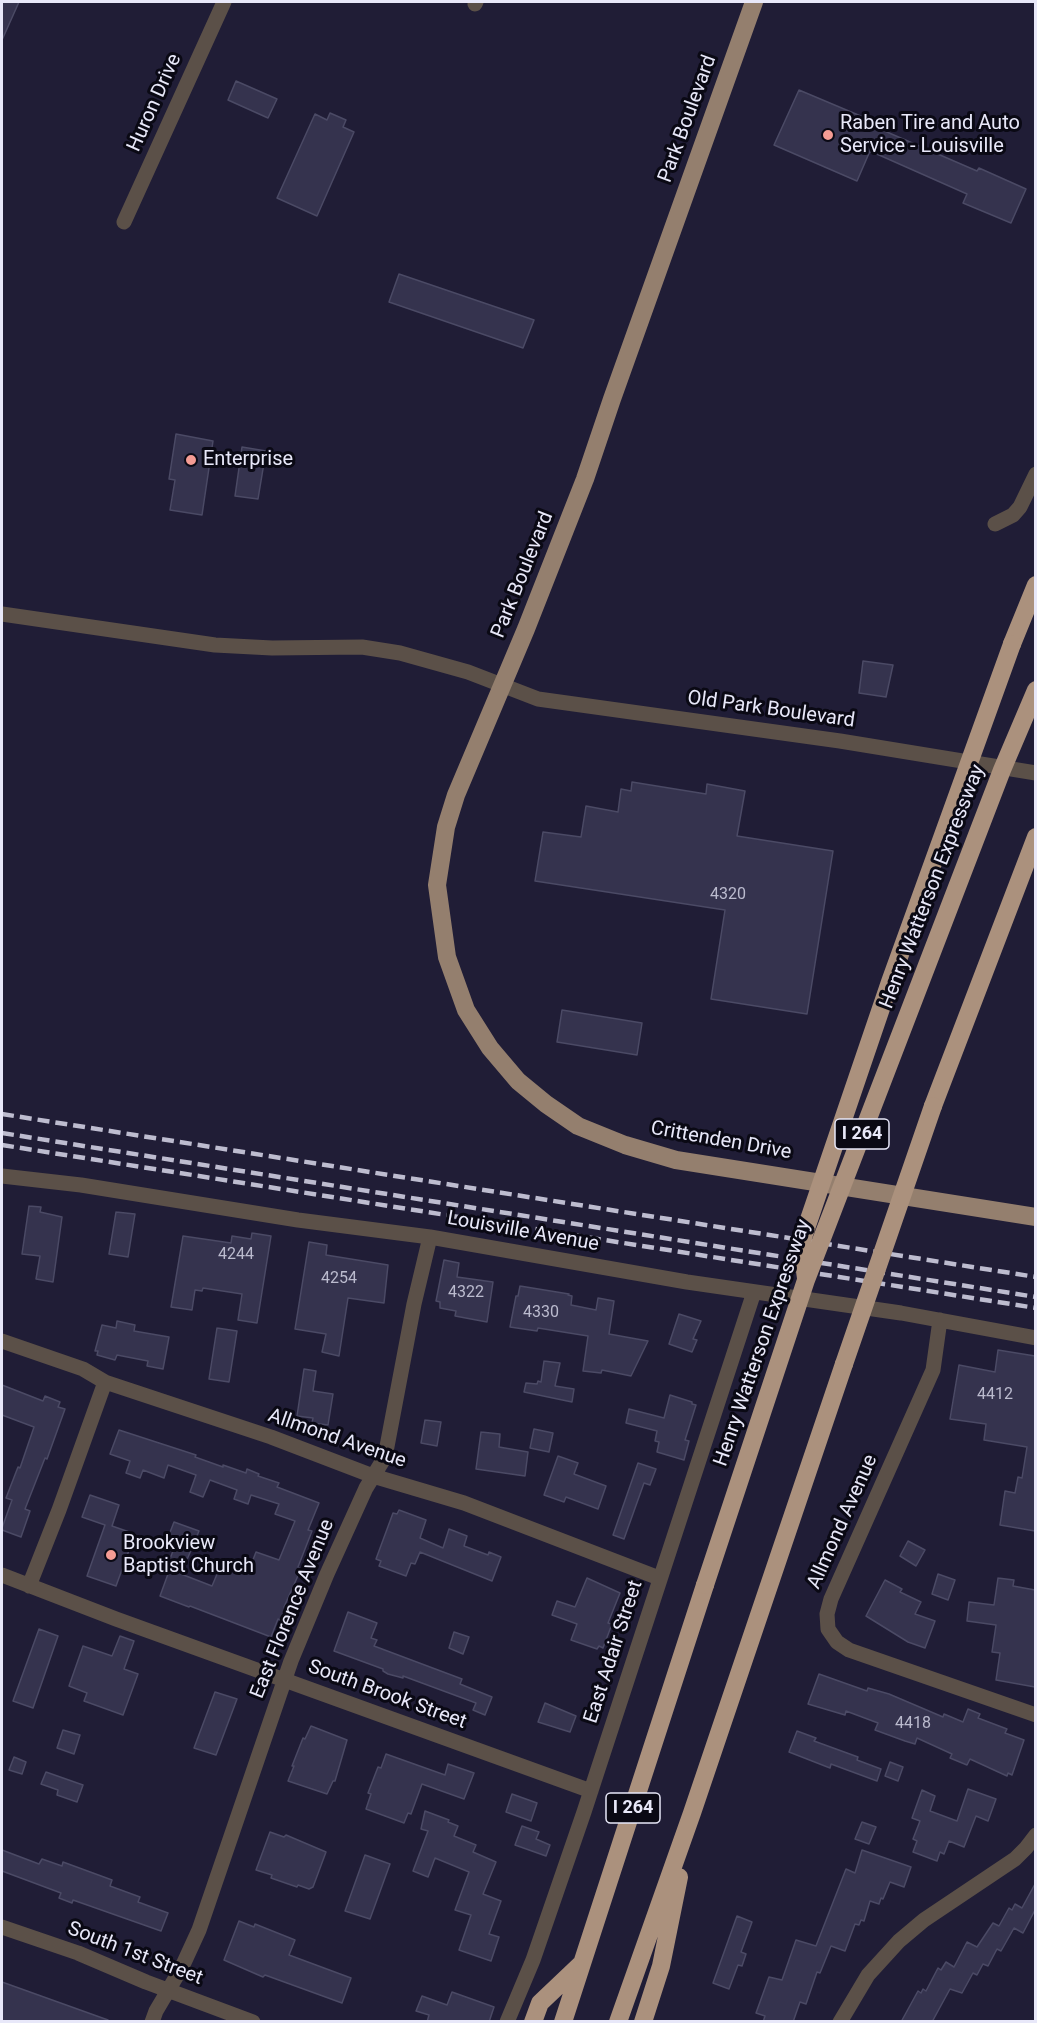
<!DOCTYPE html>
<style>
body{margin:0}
#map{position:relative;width:1037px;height:2023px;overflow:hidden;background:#201d36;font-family:Roboto,sans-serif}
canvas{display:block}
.frame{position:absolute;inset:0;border:3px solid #e8e8f9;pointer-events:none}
</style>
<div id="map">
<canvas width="1037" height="2023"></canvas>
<div class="frame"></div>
</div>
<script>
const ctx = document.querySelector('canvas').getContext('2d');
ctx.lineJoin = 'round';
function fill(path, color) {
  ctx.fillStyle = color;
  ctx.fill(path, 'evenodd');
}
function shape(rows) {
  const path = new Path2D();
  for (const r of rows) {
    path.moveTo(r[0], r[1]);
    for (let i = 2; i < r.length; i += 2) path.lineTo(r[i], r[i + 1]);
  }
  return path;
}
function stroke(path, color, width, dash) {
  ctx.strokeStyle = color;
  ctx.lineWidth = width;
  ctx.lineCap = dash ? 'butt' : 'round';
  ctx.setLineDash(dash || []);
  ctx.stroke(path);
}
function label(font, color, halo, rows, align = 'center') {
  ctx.font = font + ' Roboto,sans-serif';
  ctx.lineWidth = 6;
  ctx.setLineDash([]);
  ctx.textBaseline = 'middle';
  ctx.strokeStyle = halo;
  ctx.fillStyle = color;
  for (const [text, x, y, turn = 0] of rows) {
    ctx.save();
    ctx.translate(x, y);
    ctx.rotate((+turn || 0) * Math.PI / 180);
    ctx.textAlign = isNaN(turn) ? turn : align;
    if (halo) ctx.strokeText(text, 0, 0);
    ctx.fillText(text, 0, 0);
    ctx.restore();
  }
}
const building = shape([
 [2,2,19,2,2,40,2,2],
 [236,81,277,99,268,118,228,100,236,81],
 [799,90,882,125,880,129,977,171,979,168,1026,189,1011,223,963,203,967,194,870,151,857,181,774,145,799,90],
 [330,113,346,120,343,127,354,132,317,216,277,198,315,114,327,120,330,113],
 [399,274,534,320,523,348,389,302,399,274],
 [176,434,213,441,202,515,170,510,175,480,169,479,176,434],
 [242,447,266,451,258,499,235,496,242,447],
 [863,661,893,665,886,697,859,693,863,661],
 [632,782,706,794,707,784,745,791,737,836,833,851,807,1014,711,999,725,910,535,881,543,832,581,837,586,806,618,812,621,789,631,791,632,782],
 [562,1010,642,1023,637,1055,557,1042,562,1010],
 [29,1206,41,1207,40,1212,62,1217,53,1282,36,1279,40,1256,22,1254,29,1206],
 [116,1212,135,1214,128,1257,109,1254,116,1212],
 [252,1233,271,1236,257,1323,238,1320,242,1294,203,1288,202,1291,195,1290,192,1310,171,1307,183,1236,231,1243,232,1236,251,1239,252,1233],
 [309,1242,327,1245,326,1255,388,1265,384,1303,348,1298,339,1356,322,1352,326,1334,295,1329,309,1242],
 [444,1260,459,1263,457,1277,493,1282,487,1322,455,1316,456,1311,440,1308,440,1302,436,1301,444,1260],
 [520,1286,569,1294,568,1295,572,1296,571,1305,596,1310,598,1298,614,1301,609,1334,648,1341,631,1376,602,1370,601,1373,583,1371,588,1336,538,1328,537,1331,510,1327,516,1296,518,1296,520,1286],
 [679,1314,701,1321,693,1339,697,1340,692,1352,669,1344,679,1314],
 [117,1321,135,1325,134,1331,169,1337,163,1369,147,1366,148,1361,117,1355,115,1360,97,1355,98,1351,95,1351,102,1325,116,1328,117,1321],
 [217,1328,237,1331,229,1382,209,1379,217,1328],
 [998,1350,1035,1356,1035,1531,1000,1525,1005,1491,1015,1493,1018,1477,1022,1478,1027,1447,984,1440,986,1424,950,1419,959,1365,995,1372,998,1350],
 [544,1361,560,1363,555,1386,574,1389,572,1402,524,1392,526,1383,537,1384,538,1381,541,1382,544,1361],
 [304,1369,316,1371,313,1391,333,1394,328,1425,312,1423,313,1418,297,1416,304,1369],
 [2,1385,43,1401,45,1396,60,1402,58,1407,65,1409,47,1459,45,1458,25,1509,30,1511,21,1537,2,1530,2,1528,12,1500,6,1498,18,1467,20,1468,34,1427,2,1415,2,1385],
 [670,1395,692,1402,692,1404,696,1405,685,1440,689,1441,684,1460,657,1452,659,1442,655,1441,657,1431,626,1423,629,1409,664,1418,670,1395],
 [425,1420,441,1422,437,1446,421,1443,425,1420],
 [534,1429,553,1433,549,1452,530,1448,534,1429],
 [119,1430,196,1455,195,1457,223,1467,223,1465,246,1473,247,1469,259,1474,258,1476,279,1483,277,1487,319,1503,308,1530,312,1531,298,1567,301,1569,284,1607,286,1608,282,1621,278,1619,271,1637,190,1606,189,1607,160,1596,168,1574,165,1572,176,1543,167,1540,174,1522,199,1531,181,1574,212,1586,223,1560,249,1570,256,1552,279,1560,295,1521,275,1514,279,1504,251,1495,248,1504,234,1499,237,1490,210,1480,203,1497,190,1492,196,1475,168,1465,164,1478,143,1470,140,1478,126,1473,130,1461,110,1454,119,1430],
 [481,1432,500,1434,499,1447,528,1452,525,1476,476,1469,481,1432],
 [558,1456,578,1463,574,1474,606,1486,598,1509,566,1497,564,1502,544,1495,558,1456],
 [638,1463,656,1469,650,1485,644,1483,624,1539,613,1535,638,1463],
 [90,1495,119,1505,112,1526,135,1534,116,1586,87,1576,105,1525,82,1517,90,1495],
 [399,1510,426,1520,420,1538,443,1548,449,1529,467,1536,464,1546,488,1555,489,1552,501,1557,492,1581,420,1552,415,1564,411,1563,406,1576,379,1566,381,1561,376,1559,393,1513,397,1514,399,1510],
 [908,1541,925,1550,916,1566,900,1556,908,1541],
 [938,1574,955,1580,948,1600,932,1594,938,1574],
 [587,1578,620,1593,608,1623,612,1624,603,1648,599,1646,597,1649,571,1640,577,1624,552,1615,557,1601,575,1607,587,1578],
 [998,1578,1014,1580,1013,1586,1035,1590,1035,1687,996,1680,1000,1653,992,1652,996,1625,967,1621,969,1602,994,1605,998,1578],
 [885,1580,902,1589,900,1592,921,1602,915,1614,935,1621,925,1648,908,1642,866,1616,885,1580],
 [348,1612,377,1623,371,1638,377,1640,374,1646,462,1679,460,1684,492,1697,485,1715,473,1710,476,1703,403,1676,403,1678,388,1674,383,1671,383,1669,334,1651,348,1612],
 [39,1629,58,1636,33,1708,13,1701,39,1629],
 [454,1632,469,1637,463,1654,449,1648,454,1632],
 [120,1636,134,1641,124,1669,138,1674,123,1715,84,1701,87,1693,69,1686,83,1646,112,1656,120,1636],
 [819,1674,867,1691,868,1688,889,1694,943,1717,944,1714,963,1722,968,1709,980,1714,978,1718,1007,1729,1005,1733,1024,1740,1012,1775,1008,1773,1007,1776,970,1759,967,1765,950,1758,952,1754,917,1738,915,1744,905,1741,875,1730,878,1723,846,1711,845,1715,808,1704,819,1674],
 [215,1692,237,1699,216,1755,194,1748,215,1692],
 [545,1703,576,1716,570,1732,538,1722,545,1703],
 [311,1726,347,1740,335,1781,333,1781,327,1794,288,1781,294,1766,292,1766,303,1738,305,1739,311,1726],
 [63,1730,80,1735,74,1754,57,1748,63,1730],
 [797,1731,816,1738,814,1741,858,1757,857,1760,881,1769,877,1781,831,1764,830,1768,789,1752,797,1731],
 [386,1754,445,1775,448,1764,474,1773,464,1799,422,1784,411,1814,408,1813,404,1823,366,1809,371,1794,368,1793,378,1767,381,1768,386,1754],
 [14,1757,26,1762,22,1774,9,1770,14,1757],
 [890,1762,903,1767,898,1781,885,1776,890,1762],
 [46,1772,83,1785,77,1802,57,1795,58,1790,41,1784,46,1772],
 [968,1789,996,1799,988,1821,976,1816,964,1847,949,1841,944,1854,940,1852,937,1861,913,1852,917,1841,913,1839,920,1821,912,1818,922,1790,935,1796,930,1811,957,1821,968,1789],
 [512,1794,537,1803,531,1821,506,1812,512,1794],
 [425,1811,449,1820,448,1822,458,1826,454,1836,476,1845,473,1852,496,1862,483,1894,501,1901,489,1934,499,1937,491,1961,459,1950,471,1915,455,1910,469,1872,435,1858,428,1877,413,1871,428,1831,421,1829,425,1811],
 [862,1822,876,1827,869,1844,855,1839,862,1822],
 [522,1826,539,1832,536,1839,550,1845,546,1856,515,1845,522,1826],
 [270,1832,284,1837,286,1835,326,1852,313,1887,309,1889,298,1885,297,1887,271,1878,272,1875,256,1870,270,1832],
 [2,1850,39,1864,42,1859,62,1866,63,1862,112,1880,110,1886,140,1897,138,1902,168,1913,161,1931,73,1900,72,1903,59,1898,61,1893,2,1871,2,1850],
 [862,1850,911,1867,904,1887,890,1882,883,1899,881,1898,879,1904,870,1901,864,1921,861,1920,859,1925,855,1924,845,1951,831,1946,820,1973,817,1972,806,2004,800,2002,793,2022,763,2022,765,2016,756,2013,769,1977,782,1980,796,1940,816,1946,846,1869,855,1873,862,1850],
 [365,1855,390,1864,370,1919,345,1911,365,1855],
 [1035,1884,1035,1910,1023,1933,1014,1928,1001,1951,997,1949,988,1966,983,1964,977,1975,973,1973,962,1993,950,1989,932,2022,901,2022,918,1991,921,1993,923,1989,926,1991,938,1968,941,1970,946,1962,954,1967,967,1942,977,1947,993,1923,999,1926,1009,1908,1012,1910,1015,1904,1022,1908,1023,1906,1035,1884],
 [737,1916,752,1922,741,1952,746,1954,742,1966,738,1965,729,1989,713,1983,737,1916],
 [239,1921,254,1927,255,1924,295,1940,289,1955,351,1978,342,2003,265,1975,263,1977,224,1960,239,1921],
 [2,1982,108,2020,108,2022,2,2022,2,1982],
 [452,1992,494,2007,489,2022,427,2022,429,2015,416,2011,422,1996,447,2005,452,1992]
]);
fill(building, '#35334e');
stroke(building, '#4b4a65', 1.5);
stroke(shape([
 [475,4,476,2],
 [124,222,224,2],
 [995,524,1013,515,1020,507,1036,474],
 [2,614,215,645,272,648,362,647,400,653,468,672,538,699,840,741,1036,773],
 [2,1176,81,1185,298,1220,430,1237,687,1282,901,1313,1036,1338],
 [940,1320,933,1370,831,1599,827,1614,828,1629,837,1642,849,1650,1036,1715],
 [2,1341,83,1369,105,1382,271,1437,373,1476,464,1503,659,1578],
 [2,1575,116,1619,591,1791],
 [29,1586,59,1510,105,1382],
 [2,1927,78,1953,146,1982,253,2022],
 [152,2022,156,2011,182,1967,199,1930,291,1661,327,1574,366,1488,385,1457,414,1304,430,1237],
 [507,2022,533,1960,584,1812,754,1292],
 [840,2022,868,1975,899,1941,924,1920,1015,1859,1026,1848,1036,1835]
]), '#5b5048', 15);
stroke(shape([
 [754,2,612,399,585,479,526,629,456,795,446,827,437,885,447,957,466,1010,490,1048,518,1081,546,1104,578,1126,625,1145,676,1160,1036,1217]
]), '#947f6e', 18);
stroke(shape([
 [1012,644,1036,585],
 [933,1106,1036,837],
 [533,2022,540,2003,580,1965],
 [563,2022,705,1585],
 [618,2022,692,1813,844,1364],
 [643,2022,661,1966,679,1877]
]), '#ab917d', 18);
stroke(shape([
 [2,1114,1036,1277],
 [2,1133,1036,1297],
 [2,1145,1036,1308]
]), '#bdbccf', 4.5, [12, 6]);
stroke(shape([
 [806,1278,801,1243,890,982,1012,644],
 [844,1364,933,1106],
 [705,1585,806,1280,1002,770,1036,690]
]), '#ab917d', 18);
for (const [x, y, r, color] of [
 [828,135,6,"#f59c94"],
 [191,460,6,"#f59c94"],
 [111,1555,6,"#f59c94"]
]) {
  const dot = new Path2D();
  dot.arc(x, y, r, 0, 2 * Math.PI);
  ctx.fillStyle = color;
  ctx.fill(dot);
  stroke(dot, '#0a0914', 2);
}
label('16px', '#bbbbce', null, [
 ["4320",728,895],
 ["4244",236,1255],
 ["4254",339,1279],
 ["4322",466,1293],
 ["4330",541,1313],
 ["4412",995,1395],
 ["4418",913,1724]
]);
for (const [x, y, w] of [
 [862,1134,54],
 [633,1808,54]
]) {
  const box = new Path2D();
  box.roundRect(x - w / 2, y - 15, w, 30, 4.5);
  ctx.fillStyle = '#0a0914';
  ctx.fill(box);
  stroke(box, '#e8e8f9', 1.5);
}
label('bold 18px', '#e8e8f9', null, [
 ["I 264",862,1134],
 ["I 264",633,1808]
]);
label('20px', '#e8e8f9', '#0a0914', [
 ["Huron Drive",155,103,-66],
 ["Park Boulevard",688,119,-70],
 ["Park Boulevard",523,575,-68],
 ["Old Park Boulevard",771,710,8],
 ["Henry Watterson Expressway",933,887,-69],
 ["Crittenden Drive",721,1141,10],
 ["Louisville Avenue",523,1232,10],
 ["Henry Watterson Expressway",763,1343,-71],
 ["Allmond Avenue",337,1439,19],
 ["Allmond Avenue",843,1522,-66],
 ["East Florence Avenue",293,1609,-68],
 ["East Adair Street",614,1652,-72],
 ["South Brook Street",387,1695,20],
 ["South 1st Street",135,1954,21]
]);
label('20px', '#e8e8f9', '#0a0914', [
 ["Raben Tire and Auto",840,124],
 ["Service - Louisville",840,147],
 ["Enterprise",203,460],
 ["Brookview",123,1544],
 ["Baptist Church",123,1567]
], 'left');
</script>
